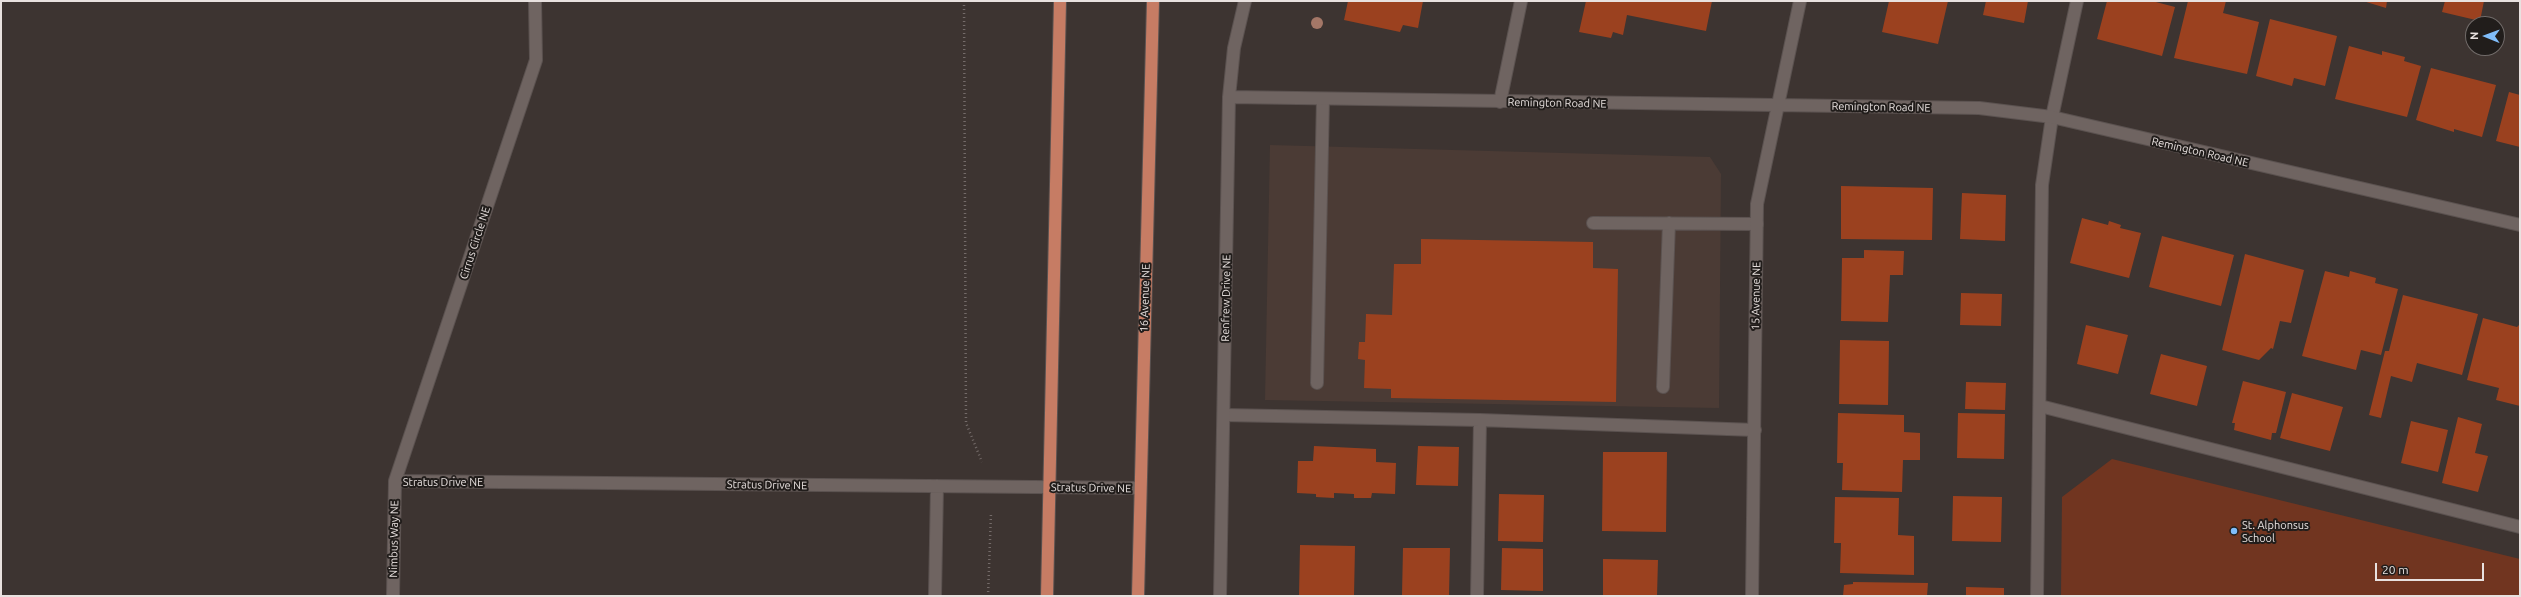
<!DOCTYPE html>
<style>
body{margin:0}
#map{position:relative;width:2521px;height:597px;overflow:hidden;background:#3d3431;font-family:Ubuntu,sans-serif}
canvas{display:block}
.frame{position:absolute;inset:0;border:2px solid #e8e1df;pointer-events:none}
.north{position:absolute;left:2465px;top:16px;width:40px;height:40px;box-sizing:border-box;background:#211d1b;border:1px solid #716b69;border-radius:50%;rotate:271deg;font-size:11px;font-weight:700;line-height:16px;text-align:center;color:#e8e1df}
.north::after{content:'';display:block;margin:auto;width:14px;height:18px;background:#80bdfa;clip-path:polygon(50% 0,100% 100%,50% 72%,0 100%)}
.scale{position:absolute;left:2375px;top:563px;width:109px;height:18px;box-sizing:border-box;border:2px solid #e8e1df;border-top:0;padding-left:5px;font-size:12px;line-height:14px;white-space:nowrap;color:#e8e1df;-webkit-text-stroke:3px #211d1b;paint-order:stroke}
</style>
<div id="map">
<canvas width="2521" height="597"></canvas>
<div class="frame"></div>
<div class="north">N</div>
<div class="scale">20 m</div>
</div>
<script>
const ctx = document.querySelector('canvas').getContext('2d');
ctx.lineJoin = 'round';
function fill(path, color) {
  ctx.fillStyle = color;
  ctx.fill(path, 'evenodd');
}
function shape(rows) {
  const path = new Path2D();
  for (const r of rows) {
    path.moveTo(r[0], r[1]);
    for (let i = 2; i < r.length; i += 2) path.lineTo(r[i], r[i + 1]);
  }
  return path;
}
function stroke(path, color, width, dash) {
  ctx.strokeStyle = color;
  ctx.lineWidth = width;
  ctx.lineCap = dash ? 'butt' : 'round';
  ctx.setLineDash(dash || []);
  ctx.stroke(path);
}
function label(font, color, halo, rows, align = 'center') {
  ctx.font = font + ' Ubuntu,sans-serif';
  ctx.lineWidth = 4;
  ctx.setLineDash([]);
  ctx.textBaseline = 'middle';
  ctx.strokeStyle = halo;
  ctx.fillStyle = color;
  for (const [text, x, y, turn = 0] of rows) {
    ctx.save();
    ctx.translate(x, y);
    ctx.rotate((+turn || 0) * Math.PI / 180);
    ctx.textAlign = isNaN(turn) ? turn : align;
    if (halo) ctx.strokeText(text, 0, 0);
    ctx.fillText(text, 0, 0);
    ctx.restore();
  }
}
fill(shape([
 [1270,145,1710,157,1721,174,1719,408,1265,400]
]), '#4b3b35');
fill(shape([
 [2112,459,2520,559,2520,596,2061,596,2062,497]
]), '#713520');
fill(shape([
 [1348,1,1423,1,1418,28,1403,25,1400,32,1344,20],
 [1586,1,1712,1,1706,31,1627,15,1623,35,1613,32,1611,38,1579,32],
 [1889,1,1948,1,1938,44,1882,32],
 [1986,1,2028,1,2024,23,1983,15],
 [2107,1,2152,1,2175,7,2162,56,2097,39],
 [2188,1,2226,1,2223,13,2259,22,2247,74,2174,58],
 [2363,1,2387,1,2386,8],
 [2445,1,2484,1,2480,21,2442,12],
 [2270,19,2337,36,2325,86,2294,78,2292,86,2256,76],
 [2349,46,2382,55,2382,51,2405,57,2404,61,2421,66,2407,117,2335,99],
 [2431,68,2496,85,2482,137,2454,129,2454,132,2416,120],
 [2509,92,2520,95,2520,147,2496,141],
 [1841,186,1933,188,1932,240,1841,239],
 [1962,193,2006,195,2005,241,1960,239],
 [2082,218,2108,225,2109,221,2121,225,2120,228,2141,233,2129,278,2070,263],
 [2162,236,2234,255,2221,306,2149,287],
 [1421,239,1593,242,1593,268,1618,269,1616,402,1391,398,1391,389,1364,388,1365,360,1358,359,1359,342,1365,342,1366,314,1392,315,1394,264,1421,264],
 [1864,250,1904,251,1903,275,1890,275,1888,322,1841,321,1842,258,1864,258],
 [2245,254,2304,270,2291,323,2280,321,2273,349,2271,348,2259,360,2222,350],
 [2325,271,2349,277,2350,271,2376,278,2375,283,2398,289,2381,355,2361,350,2356,370,2302,356],
 [1961,293,2002,294,2001,326,1960,325],
 [2403,295,2478,314,2462,375,2417,363,2412,382,2391,376,2381,418,2369,415,2385,351,2389,351],
 [2483,318,2517,327,2520,324,2520,406,2496,400,2499,388,2467,380],
 [2086,325,2128,335,2118,374,2077,364],
 [1840,340,1889,341,1888,405,1839,404],
 [2161,354,2207,366,2197,406,2150,394],
 [2243,381,2286,392,2276,433,2272,433,2271,440,2234,430,2235,423,2232,423],
 [1966,382,2006,383,2005,410,1965,409],
 [2292,393,2343,407,2330,451,2280,438],
 [1838,413,1904,415,1904,432,1920,433,1920,460,1903,460,1902,492,1842,490,1843,463,1837,463],
 [1958,413,2005,414,2004,459,1957,458],
 [2458,417,2482,424,2475,453,2488,456,2478,492,2442,483],
 [2411,421,2448,430,2438,472,2401,463],
 [1314,446,1376,449,1376,462,1396,463,1395,494,1372,493,1371,498,1354,498,1354,494,1334,493,1334,498,1316,497,1316,494,1297,493,1298,461,1313,461],
 [1418,446,1459,447,1458,486,1416,485],
 [1603,452,1667,452,1666,532,1602,531],
 [1499,494,1544,495,1543,542,1498,541],
 [1953,496,2002,497,2001,542,1952,541],
 [1835,497,1899,498,1898,535,1914,536,1914,575,1840,573,1841,543,1834,543],
 [1300,545,1355,546,1354,596,1299,596],
 [1403,548,1450,548,1449,596,1402,595],
 [1502,548,1543,549,1543,591,1501,590],
 [1603,559,1658,560,1657,596,1603,596],
 [1853,582,1928,583,1927,596,1843,596,1844,585,1853,584],
 [1966,587,2004,588,2004,596,1966,596]
]), '#9b411f');
const service = shape([
 [1500,102,1521,1],
 [1593,223,1757,224],
 [1317,383,1323,99],
 [1663,387,1669,223],
 [2040,406,2520,527],
 [1224,415,1480,420,1755,430],
 [1477,596,1480,420],
 [2037,596,2042,185,2052,117,2077,1]
]);
const minor = shape([
 [1229,97,1979,108,2052,117,2520,225],
 [395,481,1140,488],
 [393,596,395,481,536,60,535,1],
 [935,596,937,486],
 [1220,596,1229,97,1234,48,1245,1],
 [1752,596,1757,204,1800,1]
]);
const trunk = shape([
 [1047,596,1060,1],
 [1138,596,1153,1]
]);
stroke(service, '#5b5250', 14);
stroke(minor, '#5b5250', 14);
stroke(trunk, '#5b5250', 14);
stroke(shape([
 [964,1,966,423,982,462],
 [988,596,991,513]
]), '#746b69', 2.5, [1, 3]);
stroke(service, '#6f6461', 12);
stroke(minor, '#6f6461', 12);
stroke(trunk, '#c67c64', 12);
ctx.fillStyle = '#a47767';
for (const [x, y] of [
 [1317,23]
]) {
  ctx.beginPath();
  ctx.arc(x, y, 6, 0, 2 * Math.PI);
  ctx.fill();
}
for (const [x, y, r, color] of [
 [2234,531,4,"#80bdfa"]
]) {
  const dot = new Path2D();
  dot.arc(x, y, r, 0, 2 * Math.PI);
  ctx.fillStyle = color;
  ctx.fill(dot);
  stroke(dot, '#211d1b', 1.5);
}
label('11px', '#e8e1df', '#211d1b', [
 ["Remington Road NE",1557,103,1],
 ["Remington Road NE",1881,107,1],
 ["Remington Road NE",2200,152,13],
 ["Cirrus Circle NE",475,243,-72],
 ["15 Avenue NE",1756,296,-89],
 ["16 Avenue NE",1145,298,-88],
 ["Renfrew Drive NE",1226,298,-89],
 ["Stratus Drive NE",443,482],
 ["Stratus Drive NE",767,485,1],
 ["Stratus Drive NE",1091,488,1],
 ["Nimbus Way NE",394,539,-89]
]);
label('11px', '#e8e1df', '#211d1b', [
 ["St. Alphonsus",2242,525],
 ["School",2242,538]
], 'left');
</script>
